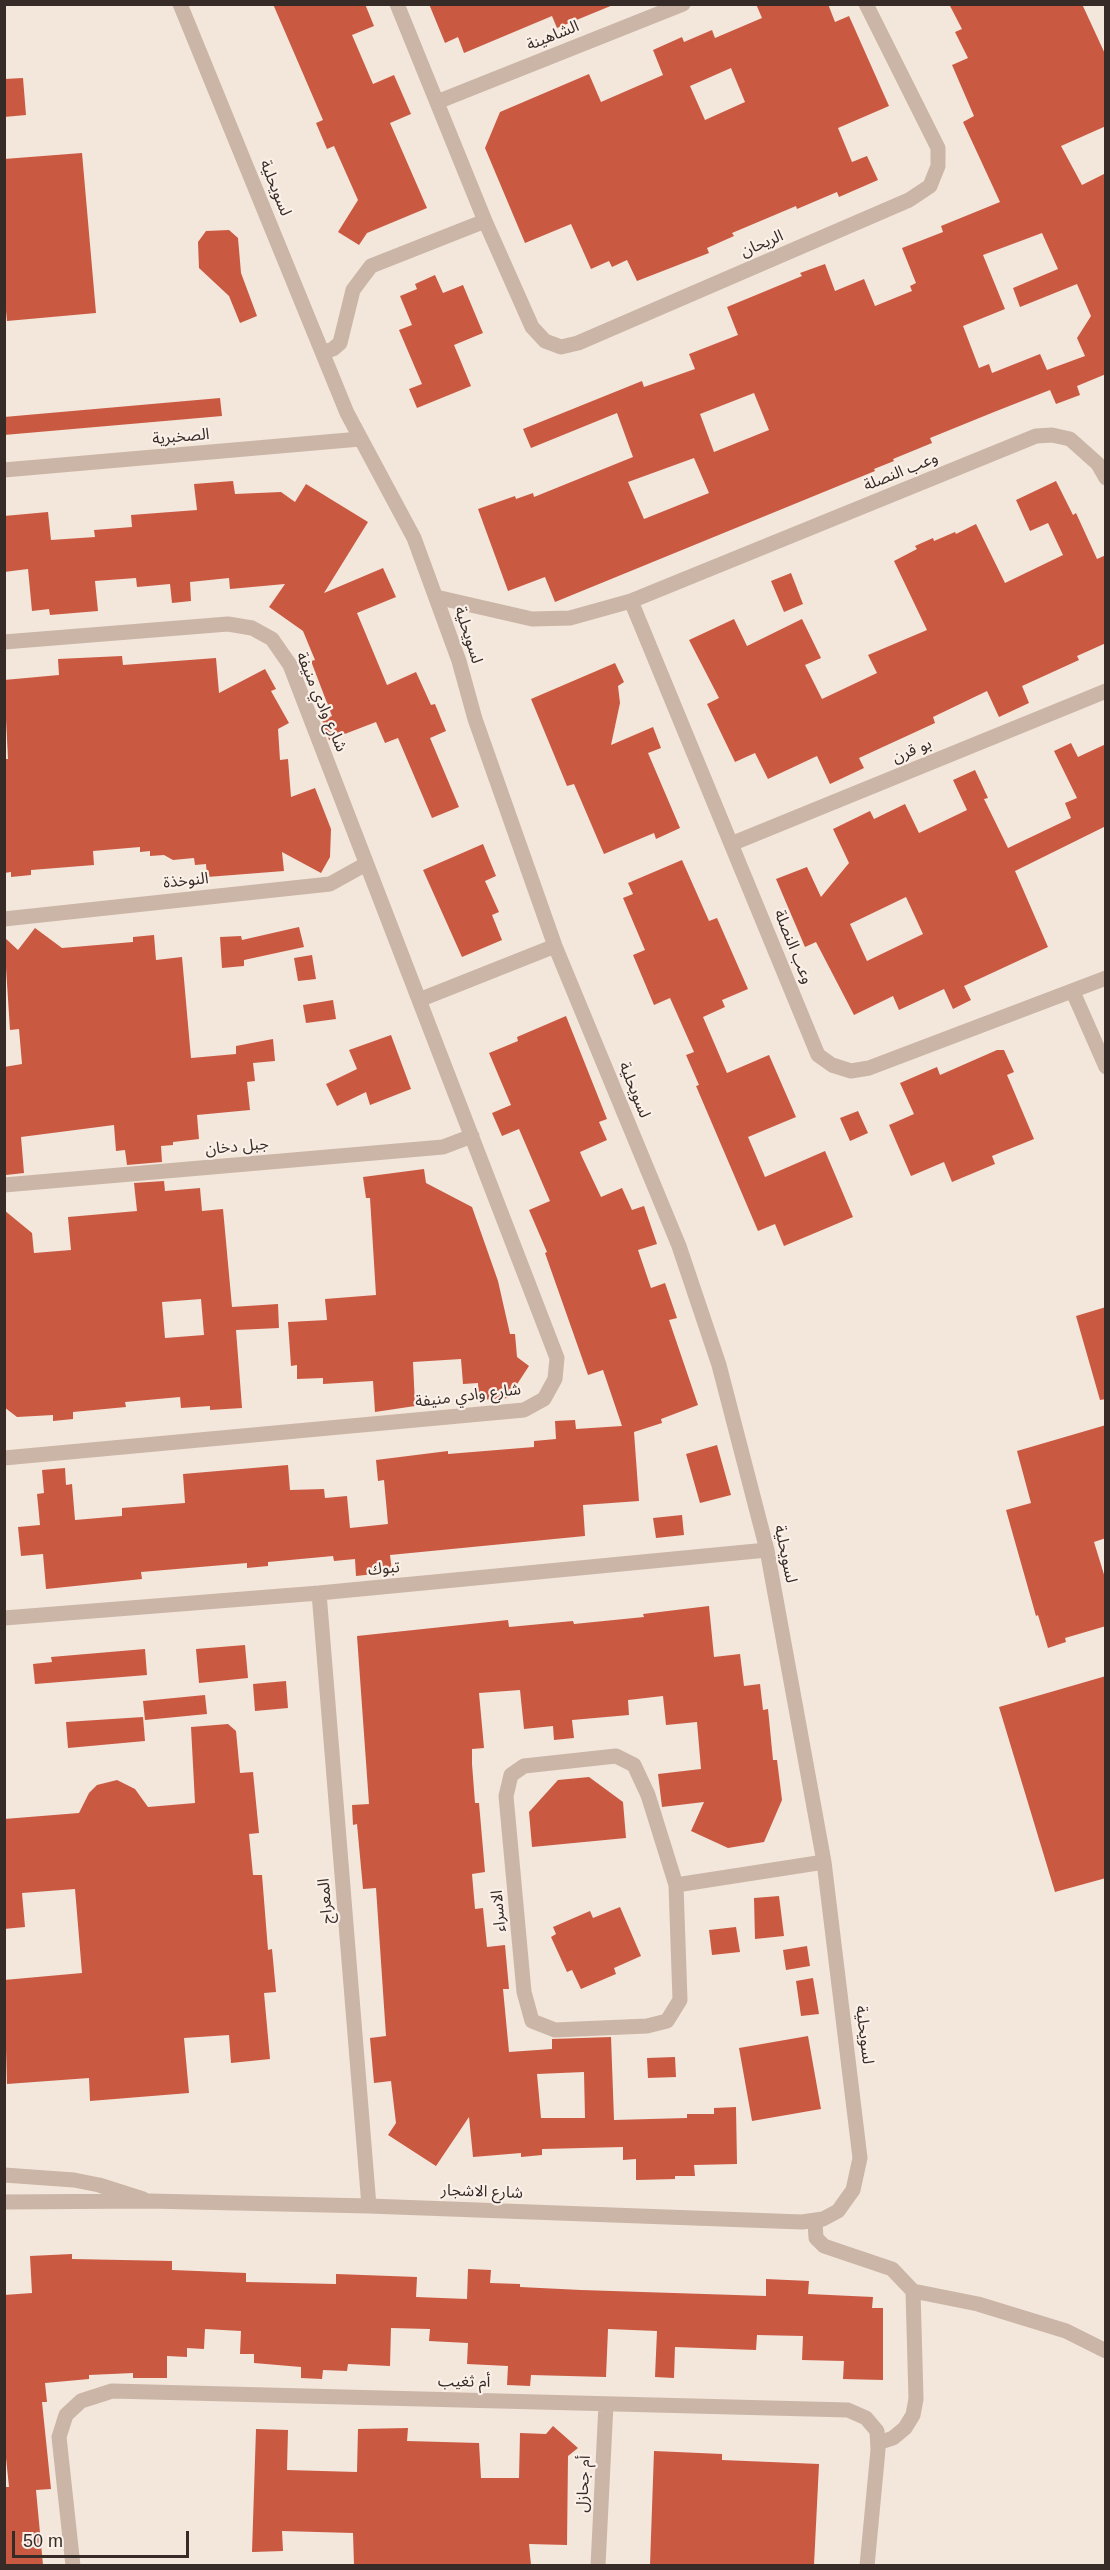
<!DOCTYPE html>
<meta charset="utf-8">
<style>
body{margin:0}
#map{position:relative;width:1110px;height:2570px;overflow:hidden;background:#f3e6db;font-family:Arial,sans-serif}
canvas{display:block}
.frame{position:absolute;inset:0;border:6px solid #372b28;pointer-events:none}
.scale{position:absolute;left:12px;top:2531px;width:177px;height:27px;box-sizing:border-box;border:3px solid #372b28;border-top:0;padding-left:8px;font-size:18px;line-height:21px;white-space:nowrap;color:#372b28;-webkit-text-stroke:4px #faf0e8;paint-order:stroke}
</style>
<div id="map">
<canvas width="1110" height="2570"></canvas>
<div class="frame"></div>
<div class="scale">50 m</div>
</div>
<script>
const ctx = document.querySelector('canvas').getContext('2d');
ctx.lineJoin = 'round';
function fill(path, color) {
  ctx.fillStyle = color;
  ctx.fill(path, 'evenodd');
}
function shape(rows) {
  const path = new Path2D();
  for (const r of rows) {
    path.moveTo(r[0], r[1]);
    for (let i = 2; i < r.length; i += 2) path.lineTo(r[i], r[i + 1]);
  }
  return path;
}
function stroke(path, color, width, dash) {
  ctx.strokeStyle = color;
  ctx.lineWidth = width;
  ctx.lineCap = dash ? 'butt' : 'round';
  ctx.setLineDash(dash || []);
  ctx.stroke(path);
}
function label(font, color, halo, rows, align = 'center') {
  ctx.font = font + ' Arial,"Noto Sans Arabic",sans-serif';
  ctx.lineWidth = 4.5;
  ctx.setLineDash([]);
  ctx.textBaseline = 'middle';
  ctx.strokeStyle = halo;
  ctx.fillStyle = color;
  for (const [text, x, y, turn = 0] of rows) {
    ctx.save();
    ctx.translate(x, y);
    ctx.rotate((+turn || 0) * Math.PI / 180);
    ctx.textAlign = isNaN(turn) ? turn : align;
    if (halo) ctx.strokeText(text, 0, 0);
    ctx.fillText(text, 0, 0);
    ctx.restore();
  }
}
fill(shape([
 [273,4,365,4,374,26,352,35,373,84,394,75,411,114,390,123,427,208,367,233,359,245,338,232,358,200,334,146,327,149,316,123,323,120],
 [429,4,613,4,613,5,557,28,552,16,464,53,458,37,445,43],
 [756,4,828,4,835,22,849,16,889,106,838,128,852,162,867,156,878,180,839,197,837,192,797,209,796,206,732,233,734,236,707,248,709,253,637,281,627,260,612,267,609,261,591,269,571,224,525,243,485,148,500,112,589,74,601,102,663,75,653,50,682,37,684,42,712,30,715,38,762,18],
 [731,68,745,102,705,120,690,86],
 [949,4,1082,4,1106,56,1106,126,1061,146,1082,185,1106,173,1106,374,1077,386,1080,395,1056,404,1050,390,994,412,930,438,932,443,893,459,894,461,874,469,875,471,555,602,545,577,508,591,478,509,515,496,516,499,533,493,534,497,633,457,617,413,531,448,523,429,642,381,644,387,695,369,689,354,738,335,727,307,802,276,800,273,825,264,835,291,864,279,875,306,912,291,910,286,916,283,902,248,943,232,941,226,1000,202,963,122,974,116,952,65,968,58,955,32,962,29],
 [1042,233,1058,269,1013,288,1020,307,1077,284,1091,316,1077,338,1085,356,1047,370,1040,354,992,373,989,364,979,368,963,326,1005,309,983,255],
 [754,393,769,430,714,452,700,414],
 [694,458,709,493,644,519,628,482],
 [23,78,26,115,4,117,4,79],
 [82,153,96,313,7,321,4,291,4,159],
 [229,230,238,238,241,273,257,316,240,323,229,296,199,268,198,242,206,231],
 [435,275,443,293,463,285,483,333,454,345,471,386,417,408,409,389,422,384,399,330,412,325,400,296,417,289,415,284],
 [220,398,222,416,4,435,4,417],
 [233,481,235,494,281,492,295,502,306,484,368,522,324,593,383,568,396,597,357,613,387,685,416,672,431,705,435,704,446,731,430,738,459,807,432,818,398,738,385,743,376,722,329,740,322,720,332,716,311,661,315,660,303,631,269,607,285,584,230,589,229,578,190,582,191,601,172,603,170,584,137,587,136,578,95,581,98,611,50,615,49,609,32,611,28,569,4,572,4,516,48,512,51,540,95,537,94,530,132,527,131,515,197,510,194,484],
 [1056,481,1073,515,1076,513,1097,559,1106,555,1106,643,1077,656,1079,660,1022,686,1029,703,999,717,987,691,933,717,935,723,859,758,864,768,830,784,817,756,768,779,755,753,735,762,707,704,719,698,689,640,734,619,747,646,802,619,821,658,805,665,822,699,877,673,868,655,927,630,894,561,917,549,915,546,933,538,934,541,955,532,956,534,976,524,1005,583,1063,555,1048,523,1030,531,1016,500],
 [791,573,803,604,784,612,771,581],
 [122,656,123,665,216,658,219,693,265,669,276,689,271,691,289,723,278,729,280,760,288,759,291,797,315,788,331,829,330,857,321,873,282,852,284,871,207,877,206,864,195,865,194,858,173,860,164,855,150,856,150,851,140,852,140,847,93,851,94,865,31,870,31,875,11,877,11,872,4,873,4,759,8,759,4,680,59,675,58,659],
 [615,663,624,682,618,686,620,703,611,745,653,727,661,748,648,753,680,828,656,839,654,833,604,854,574,784,567,786,531,699],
 [1071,743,1078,757,1106,744,1106,826,1015,871,1048,947,964,986,971,1000,953,1009,944,989,899,1010,893,996,854,1015,816,942,805,947,776,879,807,867,821,897,849,863,833,829,870,811,874,819,905,804,919,833,967,810,953,780,975,770,988,798,984,799,1008,848,1071,818,1065,803,1077,798,1054,751],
 [906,897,923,934,867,961,850,924],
 [483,844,496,876,485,881,499,912,492,915,502,940,462,957,423,870],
 [682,860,709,921,717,918,748,989,722,1000,725,1007,703,1017,727,1073,769,1055,796,1117,748,1137,765,1177,825,1151,853,1217,784,1246,775,1224,758,1231,696,1086,699,1085,686,1055,694,1052,670,998,654,1005,633,955,645,950,623,898,633,894,628,883],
 [299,927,304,947,244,960,244,966,222,968,220,937,241,936,242,940],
 [35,928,62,948,133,942,133,937,154,935,156,960,182,957,191,1058,236,1054,236,1046,273,1039,275,1061,253,1063,255,1081,247,1082,250,1110,197,1115,199,1139,173,1142,173,1145,161,1146,162,1162,127,1165,125,1150,116,1151,114,1125,21,1137,24,1173,6,1175,4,1067,22,1064,19,1029,10,1030,4,937,18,950],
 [312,955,316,979,298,981,294,958],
 [333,1000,336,1019,306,1023,303,1005],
 [566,1016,607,1119,599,1122,607,1140,580,1152,582,1157,601,1197,622,1188,632,1210,644,1206,657,1244,638,1250,651,1288,665,1283,677,1318,669,1320,698,1405,661,1419,662,1423,634,1432,639,1501,583,1505,585,1536,390,1555,392,1572,356,1576,355,1559,334,1561,333,1556,268,1562,268,1566,247,1568,247,1563,141,1572,142,1579,46,1589,43,1554,21,1556,18,1527,40,1525,37,1494,44,1493,42,1470,65,1468,66,1485,72,1484,75,1520,122,1516,122,1508,185,1503,183,1474,288,1465,290,1490,324,1489,325,1498,347,1496,350,1528,388,1524,384,1480,378,1481,376,1460,448,1451,448,1454,534,1447,534,1441,556,1439,555,1421,575,1420,576,1429,622,1426,603,1370,588,1375,545,1253,547,1252,529,1210,550,1201,519,1129,502,1136,492,1113,511,1105,489,1053,518,1041,517,1037],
 [391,1035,411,1089,370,1105,366,1092,337,1106,326,1084,357,1069,349,1050],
 [997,1050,1004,1050,1014,1072,1007,1075,1034,1139,992,1156,995,1164,952,1182,944,1162,911,1176,889,1125,914,1114,900,1083,937,1067,940,1075],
 [858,1111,868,1133,850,1141,840,1118],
 [424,1169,426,1183,472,1207,498,1281,510,1334,515,1334,517,1357,529,1366,508,1398,479,1400,478,1383,463,1384,461,1359,413,1362,415,1406,375,1412,373,1381,323,1384,323,1378,297,1379,297,1365,291,1366,288,1322,327,1320,325,1299,376,1295,370,1198,366,1198,363,1177],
 [164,1181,165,1191,200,1188,202,1211,223,1209,232,1307,278,1304,279,1328,236,1330,242,1408,210,1410,210,1406,181,1408,180,1397,125,1402,126,1407,73,1412,73,1419,53,1421,53,1415,17,1417,4,1407,4,1210,32,1233,34,1253,71,1250,68,1217,137,1211,134,1183],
 [201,1299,204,1335,165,1338,162,1302],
 [1106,1307,1106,1399,1100,1400,1076,1316],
 [1106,1425,1106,1538,1094,1542,1106,1581,1106,1626,1065,1638,1066,1642,1048,1648,1038,1615,1036,1616,1006,1510,1031,1503,1017,1451],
 [717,1445,731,1495,700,1503,686,1454],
 [682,1515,684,1535,656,1538,653,1518],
 [709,1606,714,1657,740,1654,744,1686,760,1684,763,1710,768,1709,773,1760,777,1760,782,1800,764,1842,728,1848,691,1831,704,1802,662,1807,658,1774,701,1769,697,1722,666,1725,663,1696,628,1700,629,1715,572,1720,574,1738,554,1740,553,1726,524,1729,520,1690,479,1693,484,1748,472,1749,472,1764,475,1803,479,1803,485,1872,472,1874,475,1909,483,1908,487,1947,505,1945,509,1989,503,1989,509,2052,552,2049,552,2039,611,2037,614,2120,687,2118,687,2114,714,2114,714,2108,736,2107,737,2164,694,2165,695,2176,675,2176,675,2179,636,2180,636,2159,623,2160,623,2147,542,2149,542,2155,521,2157,521,2153,473,2157,469,2117,436,2166,388,2135,396,2123,391,2081,374,2083,370,2038,386,2036,376,1888,363,1889,357,1824,353,1825,352,1805,369,1804,357,1636,508,1620,509,1627,573,1621,574,1624,644,1617,643,1614],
 [584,2072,585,2118,541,2118,537,2074],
 [245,1645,248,1678,199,1683,196,1649],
 [145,1649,147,1675,35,1684,33,1664,52,1662,51,1657],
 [1106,1676,1106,1878,1055,1892,999,1707],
 [286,1681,288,1708,255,1711,253,1684],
 [205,1695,207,1714,145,1720,143,1701],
 [143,1717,145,1741,68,1748,66,1722],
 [228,1724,236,1731,240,1773,253,1772,259,1833,249,1834,253,1875,262,1875,268,1950,272,1949,276,1992,264,1993,270,2059,231,2063,229,2035,184,2038,189,2093,90,2101,89,2078,7,2084,4,1980,82,1973,75,1889,22,1893,25,1927,4,1929,4,1819,79,1813,89,1793,97,1785,117,1780,135,1789,148,1807,195,1803,191,1727],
 [589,1777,623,1802,626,1838,532,1847,529,1812,558,1780],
 [779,1896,784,1936,755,1939,754,1898],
 [620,1907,641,1956,614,1968,616,1974,581,1989,572,1970,567,1972,551,1937,556,1934,553,1927,590,1911,593,1918],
 [736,1927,740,1952,712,1955,709,1930],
 [807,1946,810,1966,786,1970,783,1950],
 [813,1978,819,2014,801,2016,796,1981],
 [808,2036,821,2109,752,2121,739,2048],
 [675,2057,676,2077,648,2078,647,2058],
 [72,2254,72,2259,172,2261,172,2270,246,2273,246,2282,336,2284,336,2274,417,2277,416,2297,467,2299,468,2269,491,2270,490,2283,520,2284,520,2287,581,2290,766,2296,766,2279,809,2281,808,2294,873,2297,872,2308,883,2308,883,2380,843,2379,844,2361,802,2360,803,2336,757,2335,756,2350,675,2347,674,2378,655,2377,657,2331,608,2329,606,2377,531,2375,530,2386,507,2385,508,2366,467,2364,468,2343,429,2341,430,2329,391,2328,390,2366,348,2364,347,2371,323,2370,322,2379,301,2378,301,2367,254,2363,254,2354,240,2354,241,2331,205,2329,204,2349,187,2348,187,2357,167,2356,167,2378,133,2378,133,2373,89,2375,89,2379,45,2383,47,2402,42,2402,51,2489,36,2490,43,2565,4,2565,4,2487,9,2487,4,2439,4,2295,32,2293,30,2256],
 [553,2426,578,2448,568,2456,567,2545,529,2544,531,2565,354,2565,353,2533,282,2531,283,2551,252,2552,256,2429,288,2430,287,2470,357,2472,358,2429,408,2428,407,2441,479,2443,481,2478,519,2478,520,2433,546,2434],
 [654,2451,722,2454,722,2460,819,2464,814,2565,650,2565]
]), '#ca5942');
stroke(shape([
 [397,4,485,221,532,327,545,341,561,347,578,343,909,200,930,186,938,166,938,148,866,4],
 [437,102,683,4],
 [324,352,333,349,340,343,353,290,371,266,485,221],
 [4,470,360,439],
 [436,597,532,619,570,618,631,601,1036,436,1052,435,1070,439,1098,464,1106,478],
 [631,601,818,1055,832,1065,851,1071,869,1068,1106,978],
 [4,642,228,624,252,628,272,639,290,665,557,1358,555,1379,544,1399,524,1410,4,1458],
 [731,844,1106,691],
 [4,919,330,884,366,864],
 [1073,992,1106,1067],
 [419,1000,555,946],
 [4,1185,443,1147,472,1136],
 [319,1593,369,2206],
 [4,1618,319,1593,767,1550],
 [676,1885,648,1795,634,1765,616,1756,524,1766,511,1775,506,1796,524,1992,532,2021,555,2030,647,2026,667,2021,680,2000,676,1885,824,1862],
 [4,2175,74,2180,99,2185,143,2199],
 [4,2202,149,2201,369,2206,802,2222,823,2219,838,2211,853,2190,860,2158,824,1862,767,1550,719,1365,679,1246,555,946,475,719,459,661,414,538,347,413,180,4],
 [815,2221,816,2238,824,2246,892,2269,913,2291,978,2304,1066,2331,1106,2351],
 [878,2443,893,2438,905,2428,913,2415,916,2399,913,2291],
 [73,2566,59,2437,66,2415,81,2401,112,2391,848,2410,866,2418,877,2431,878,2450,867,2566],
 [598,2566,606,2404]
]), '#cbb5a7', 15);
label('16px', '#372b28', '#faf0e8', [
 ["الشاهينة",553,36,-22],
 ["لسويحلية",275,188,68],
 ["الريحان",762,244,-23],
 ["الصخبرية",181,437,-5],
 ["وعب النصلة",901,472,-22],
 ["لسويحلية",468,635,72],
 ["شارع وادي منيفة",321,702,67],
 ["بو قرن",912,751,-22],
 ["النوخذة",186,881,-6],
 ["وعب النصلة",793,947,68],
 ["لسويحلية",634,1090,68],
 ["جبل دخان",237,1147,-5],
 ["شارع وادي منيفة",468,1396,-7],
 ["لسويحلية",785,1554,78],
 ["تبوك",384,1569,-6],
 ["المعراج",326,1901,-95],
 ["الاسراء",499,1911,-95],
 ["لسويحلية",864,2035,83],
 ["شارع الاشجار",482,2192,2],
 ["أم ثغيب",464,2382,1],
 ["أم جحازل",584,2484,-87]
]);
</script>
